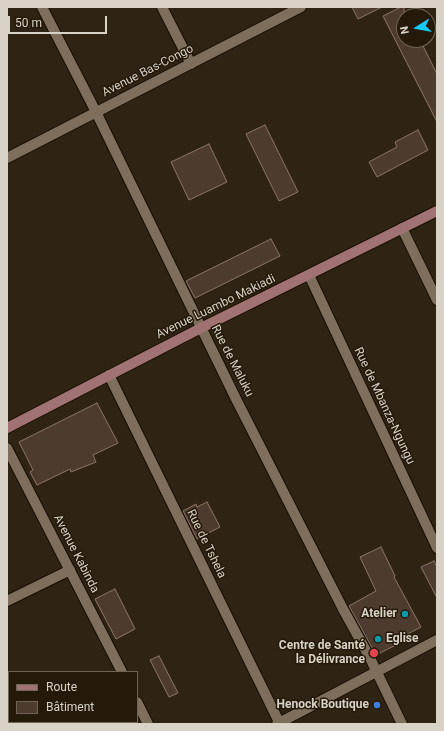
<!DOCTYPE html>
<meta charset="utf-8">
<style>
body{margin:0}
#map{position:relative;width:444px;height:731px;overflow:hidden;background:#2f2413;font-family:Roboto,sans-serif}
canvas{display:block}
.frame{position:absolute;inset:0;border:8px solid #d9d2c7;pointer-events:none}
.legend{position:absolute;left:8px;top:671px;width:130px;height:52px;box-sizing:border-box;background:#251a0a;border:1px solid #6d6456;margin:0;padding:5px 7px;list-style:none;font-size:12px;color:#d9d2c7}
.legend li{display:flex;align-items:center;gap:8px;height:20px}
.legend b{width:20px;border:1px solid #6d6456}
.north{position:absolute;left:396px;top:8px;width:40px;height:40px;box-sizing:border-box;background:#251a0a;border:1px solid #6d6456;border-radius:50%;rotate:259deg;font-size:11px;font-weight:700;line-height:16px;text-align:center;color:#d9d2c7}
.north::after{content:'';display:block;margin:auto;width:14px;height:18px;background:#14cafb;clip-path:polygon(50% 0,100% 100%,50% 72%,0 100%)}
.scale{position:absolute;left:8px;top:16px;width:99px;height:18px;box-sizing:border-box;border:2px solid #d9d2c7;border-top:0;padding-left:5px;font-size:12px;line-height:14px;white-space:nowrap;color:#d9d2c7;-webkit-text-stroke:3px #251a0a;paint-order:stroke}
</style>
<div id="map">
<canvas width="444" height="731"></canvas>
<div class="frame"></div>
<ul class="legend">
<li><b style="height:5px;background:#a07274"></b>Route</li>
<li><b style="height:11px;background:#4e3b30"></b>Bâtiment</li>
</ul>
<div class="north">N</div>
<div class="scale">50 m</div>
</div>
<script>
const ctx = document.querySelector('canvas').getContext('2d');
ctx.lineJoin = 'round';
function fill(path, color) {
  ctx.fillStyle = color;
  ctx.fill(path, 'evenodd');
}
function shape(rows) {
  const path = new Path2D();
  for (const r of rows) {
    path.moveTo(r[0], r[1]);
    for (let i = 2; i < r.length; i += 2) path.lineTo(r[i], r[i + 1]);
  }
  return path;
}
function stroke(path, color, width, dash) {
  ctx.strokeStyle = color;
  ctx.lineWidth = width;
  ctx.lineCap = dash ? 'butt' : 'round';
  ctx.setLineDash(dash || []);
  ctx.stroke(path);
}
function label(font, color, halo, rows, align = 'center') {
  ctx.font = font + ' Roboto,sans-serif';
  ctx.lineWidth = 3;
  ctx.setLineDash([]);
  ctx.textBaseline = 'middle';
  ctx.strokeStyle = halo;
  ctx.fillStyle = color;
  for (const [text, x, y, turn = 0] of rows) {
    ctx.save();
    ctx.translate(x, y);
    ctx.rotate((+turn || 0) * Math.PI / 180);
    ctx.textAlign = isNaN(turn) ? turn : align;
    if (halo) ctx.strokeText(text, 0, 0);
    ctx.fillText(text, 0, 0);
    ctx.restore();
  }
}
const building = shape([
 [352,7,382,7,358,19,352,7],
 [401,7,404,7,404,40,420,40,437,74,437,122,383,16,401,7],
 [265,125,298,192,279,201,246,134,265,125],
 [418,130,428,150,377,177,369,162,397,147,395,142,418,130],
 [209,144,227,182,189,200,171,162,209,144],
 [271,239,280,256,195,298,186,281,271,239],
 [97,403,118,443,93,455,96,462,71,472,70,469,37,485,30,472,33,470,19,442,97,403],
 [207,502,220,527,197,539,183,511,196,504,197,507,207,502],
 [381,547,395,576,394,577,421,627,396,640,398,644,376,655,349,606,376,591,360,557,381,547],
 [434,561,437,567,437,598,421,567,434,561],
 [115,589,135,629,116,639,95,599,115,589],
 [159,656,178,693,169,697,150,660,159,656]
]);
fill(building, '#4e3b30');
stroke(building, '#8c766a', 1);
const minor = shape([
 [42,7,96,112,236,399,343,609,370,658,402,724],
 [162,7,191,64],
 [7,158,301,7],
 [402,228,437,300],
 [309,275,437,548],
 [109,375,280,724],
 [7,601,70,570],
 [7,704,9,708],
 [16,722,17,724],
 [277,724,437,640]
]);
const tertiary = shape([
 [7,448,122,672],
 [137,702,148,724]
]);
const secondary = shape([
 [7,428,201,328,437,211]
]);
stroke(minor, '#170d01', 12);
stroke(tertiary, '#170d01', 12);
stroke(secondary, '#170d01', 12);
stroke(minor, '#7d6f5c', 10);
stroke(tertiary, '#7d6f5c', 10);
stroke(secondary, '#a07274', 10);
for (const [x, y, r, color] of [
 [405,614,4,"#0f9aa8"],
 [378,639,4,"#0f9aa8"],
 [374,653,5,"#e0444e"],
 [377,705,4,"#3f7fe0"]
]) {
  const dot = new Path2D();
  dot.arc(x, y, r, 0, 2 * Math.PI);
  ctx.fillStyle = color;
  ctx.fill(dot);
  stroke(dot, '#251a0a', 1.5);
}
label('12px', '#d9d2c7', '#251a0a', [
 ["Avenue Bas-Congo",148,71,-27],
 ["Avenue Luambo Makiadi",216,307,-26],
 ["Rue de Maluku",232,361,63],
 ["Rue de Mbanza-Ngungu",384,406,65],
 ["Rue de Tshela",206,544,64],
 ["Avenue Kabinda",76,554,63]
]);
label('bold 12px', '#d9d2c7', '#251a0a', [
 ["Atelier",397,614],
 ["Eglise",386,639,"left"],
 ["Centre de Santé",365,646],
 ["la Délivrance",365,660],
 ["Henock Boutique",369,705]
], 'right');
</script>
